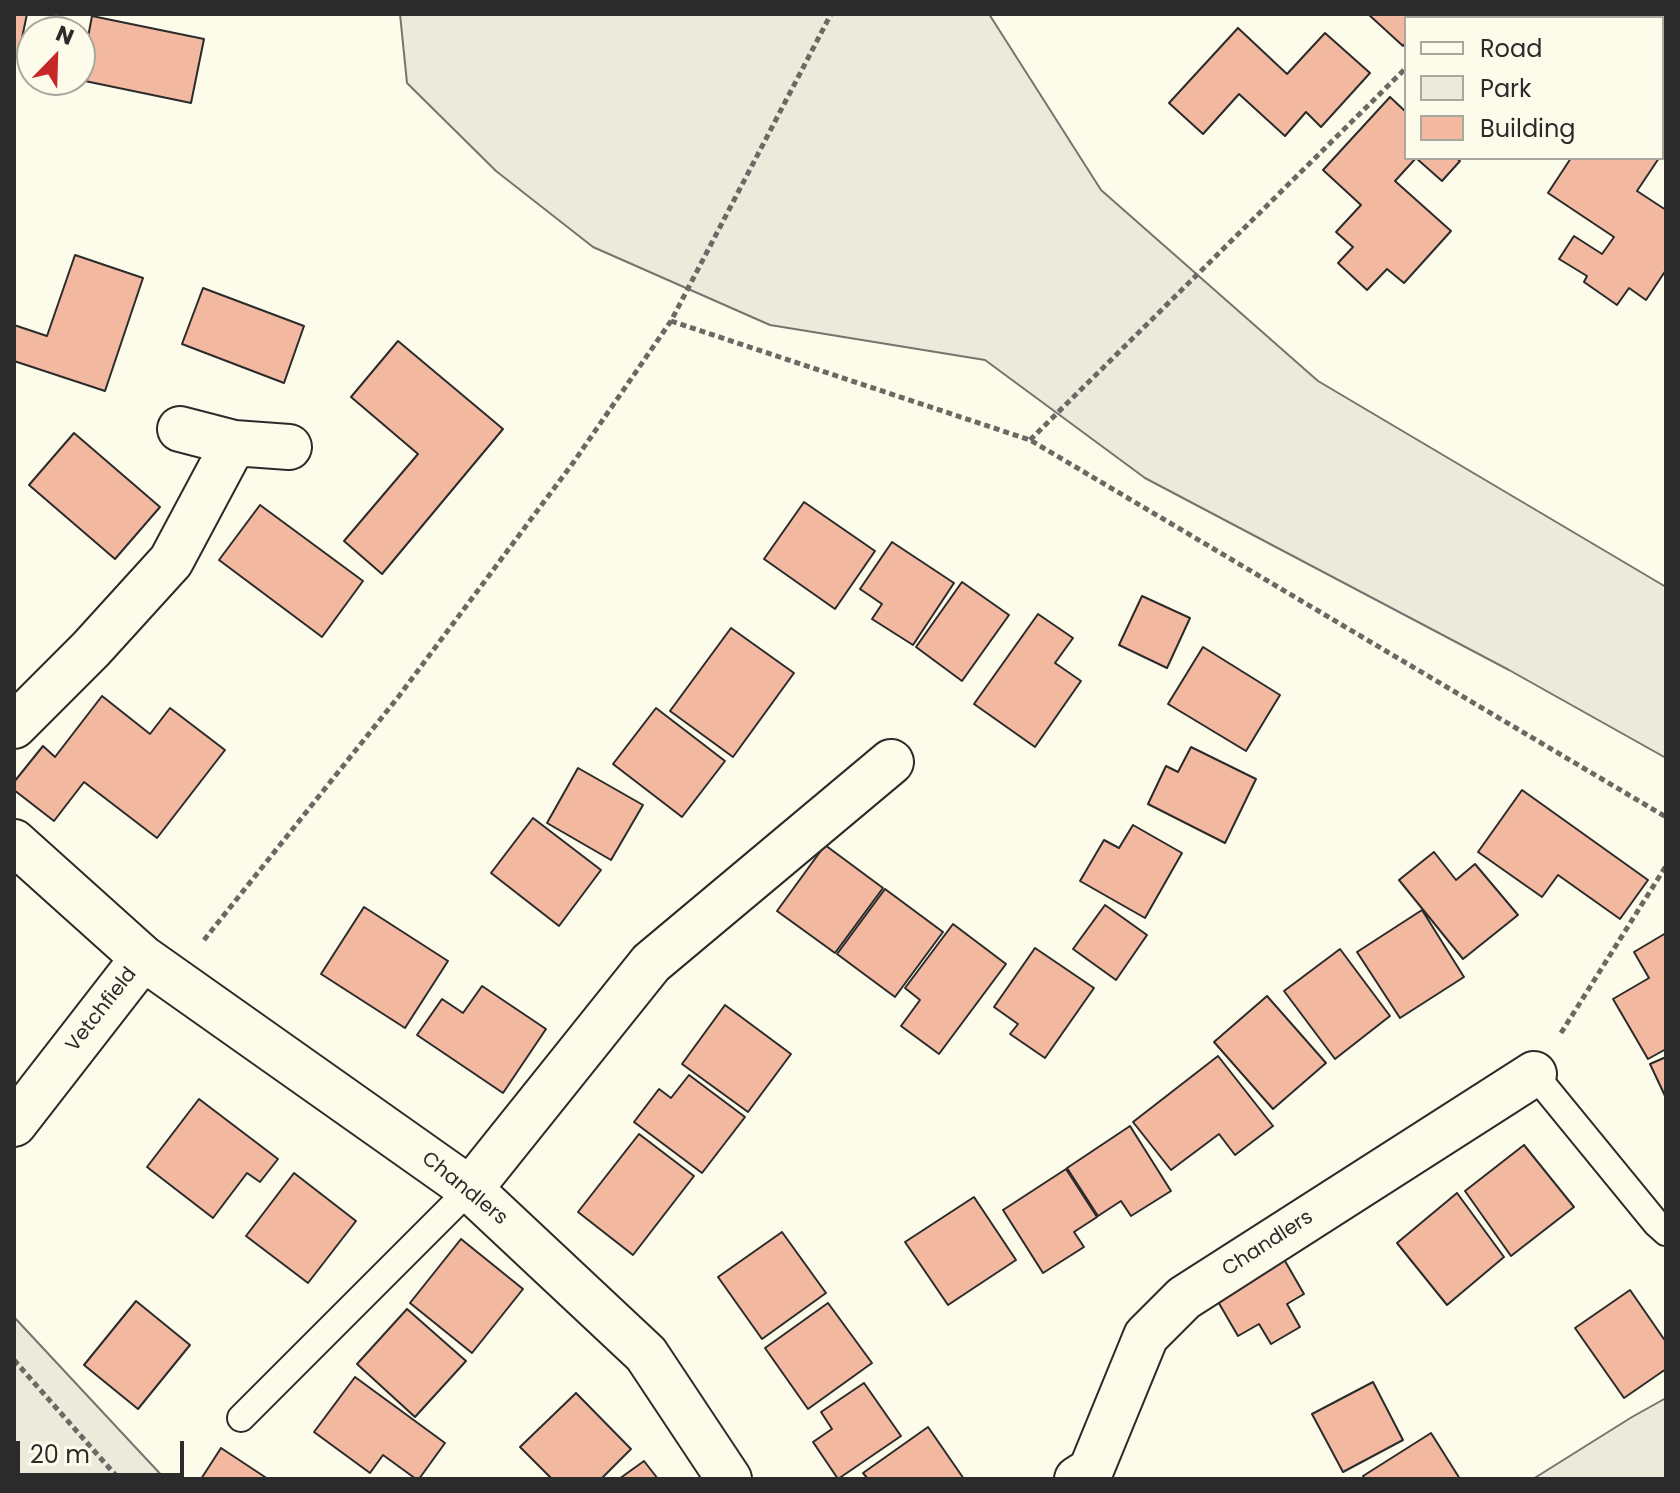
<!DOCTYPE html>
<style>
body{margin:0}
#map{position:relative;width:1680px;height:1493px;overflow:hidden;background:#fdfbea;font-family:Poppins,sans-serif}
canvas{display:block}
.frame{position:absolute;inset:0;border:16px solid #2b2b2b;pointer-events:none}
.legend{position:absolute;left:1404px;top:16px;width:260px;height:144px;box-sizing:border-box;background:#fdfbea;border:2px solid #a9a89e;margin:0;padding:10px 14px;list-style:none;font-size:24px;color:#2b2b2b}
.legend li{display:flex;align-items:center;gap:16px;height:40px}
.legend b{width:40px;border:2px solid #a9a89e}
.north{position:absolute;left:16px;top:16px;width:80px;height:80px;box-sizing:border-box;background:#fdfbea;border:2px solid #a9a89e;border-radius:50%;rotate:23deg;font-size:22px;font-weight:700;line-height:32px;text-align:center;color:#2b2b2b}
.north::after{content:'';display:block;margin:auto;width:28px;height:36px;background:#c62828;clip-path:polygon(50% 0,100% 100%,50% 72%,0 100%)}
.scale{position:absolute;left:16px;top:1441px;width:168px;height:36px;box-sizing:border-box;border:4px solid #2b2b2b;border-top:0;padding-left:10px;font-size:24px;line-height:28px;white-space:nowrap;color:#2b2b2b;-webkit-text-stroke:6px #fdfbea;paint-order:stroke}
</style>
<div id="map">
<canvas width="1680" height="1493"></canvas>
<div class="frame"></div>
<ul class="legend">
<li><b style="height:10px;background:#fdfbea"></b>Road</li>
<li><b style="height:22px;background:#ecebdb"></b>Park</li>
<li><b style="height:22px;background:#f2b8a0"></b>Building</li>
</ul>
<div class="north">N</div>
<div class="scale">20 m</div>
</div>
<script>
const ctx = document.querySelector('canvas').getContext('2d');
ctx.lineJoin = 'round';
function fill(path, color) {
  ctx.fillStyle = color;
  ctx.fill(path, 'evenodd');
}
function shape(rows) {
  const path = new Path2D();
  for (const r of rows) {
    path.moveTo(r[0], r[1]);
    for (let i = 2; i < r.length; i += 2) path.lineTo(r[i], r[i + 1]);
  }
  return path;
}
function stroke(path, color, width, dash) {
  ctx.strokeStyle = color;
  ctx.lineWidth = width;
  ctx.lineCap = dash ? 'butt' : 'round';
  ctx.setLineDash(dash || []);
  ctx.stroke(path);
}
function label(font, color, halo, rows, align = 'center') {
  ctx.font = font + ' Poppins,sans-serif';
  ctx.lineWidth = 6;
  ctx.setLineDash([]);
  ctx.textBaseline = 'middle';
  ctx.strokeStyle = halo;
  ctx.fillStyle = color;
  for (const [text, x, y, turn = 0] of rows) {
    ctx.save();
    ctx.translate(x, y);
    ctx.rotate((+turn || 0) * Math.PI / 180);
    ctx.textAlign = isNaN(turn) ? turn : align;
    if (halo) ctx.strokeText(text, 0, 0);
    ctx.fillText(text, 0, 0);
    ctx.restore();
  }
}
const green = shape([
 [400,14,989,14,1101,190,1318,381,1666,587,1666,758,1509,670,1145,478,985,360,770,325,593,247,496,171,407,83,400,14],
 [14,1317,165,1479,14,1479,14,1317],
 [1666,1398,1666,1479,1533,1479,1632,1417,1666,1398]
]);
fill(green, '#ecebdb');
stroke(green, '#74746e', 2);
const building = shape([
 [14,14,27,14,18,57,14,56,14,14],
 [1368,14,1431,14,1428,18,1406,18,1406,42,1403,46,1368,14],
 [92,16,204,39,191,103,80,80,92,16],
 [1238,28,1287,74,1325,33,1370,73,1321,127,1306,112,1285,136,1239,94,1203,134,1169,103,1238,28],
 [1390,97,1406,112,1406,158,1456,158,1460,161,1442,181,1416,158,1395,181,1451,231,1404,283,1387,269,1367,290,1338,263,1353,247,1336,232,1361,205,1323,170,1390,97],
 [1571,158,1659,158,1637,191,1666,210,1666,270,1646,300,1629,288,1617,305,1584,282,1587,276,1559,259,1574,236,1602,254,1614,237,1548,193,1571,158],
 [75,255,143,278,105,391,14,361,14,325,47,336,75,255],
 [203,288,304,326,284,383,182,344,203,288],
 [398,341,503,429,382,574,344,541,418,454,351,397,398,341],
 [74,433,160,507,115,559,29,485,74,433],
 [804,502,875,551,835,609,764,559,804,502],
 [260,505,363,581,322,637,219,560,260,505],
 [892,542,954,583,913,645,872,619,882,604,860,589,892,542],
 [962,582,1009,615,962,681,916,647,962,582],
 [1142,596,1190,618,1167,668,1119,645,1142,596],
 [1038,614,1073,638,1055,663,1081,681,1035,747,974,704,1038,614],
 [731,628,794,673,733,757,670,711,731,628],
 [1203,647,1280,695,1246,751,1168,704,1203,647],
 [102,696,150,734,170,708,225,750,157,838,84,782,54,821,14,790,14,782,43,746,55,757,102,696],
 [656,708,725,761,682,817,613,764,656,708],
 [1191,747,1256,779,1225,843,1148,804,1166,766,1178,772,1191,747],
 [578,768,643,805,611,860,547,823,578,768],
 [1522,790,1648,880,1620,919,1558,875,1542,897,1478,852,1522,790],
 [533,818,601,870,559,926,491,873,533,818],
 [1133,825,1182,853,1145,918,1080,881,1104,840,1119,848,1133,825],
 [825,845,883,888,835,953,777,911,825,845],
 [1434,852,1456,880,1475,864,1518,915,1463,959,1399,880,1434,852],
 [885,889,943,932,895,997,837,954,885,889],
 [1105,905,1147,935,1116,980,1073,949,1105,905],
 [364,907,448,961,405,1028,321,974,364,907],
 [1422,910,1464,977,1400,1018,1357,952,1422,910],
 [953,924,1006,964,939,1054,901,1026,920,1000,905,988,953,924],
 [1666,933,1666,1049,1648,1059,1613,999,1649,978,1634,952,1666,933],
 [1035,948,1094,988,1045,1058,1010,1034,1018,1024,994,1007,1035,948],
 [1340,949,1390,1016,1335,1059,1284,991,1340,949],
 [482,986,546,1029,503,1093,417,1035,442,999,463,1013,482,986],
 [1267,996,1326,1063,1273,1109,1214,1042,1267,996],
 [725,1005,791,1054,748,1112,682,1064,725,1005],
 [1218,1056,1273,1126,1235,1155,1219,1134,1171,1170,1133,1122,1218,1056],
 [1666,1057,1666,1098,1650,1064,1666,1057],
 [689,1075,745,1117,702,1173,634,1122,659,1089,671,1098,689,1075],
 [199,1099,278,1159,260,1182,247,1173,213,1218,147,1167,199,1099],
 [1130,1126,1171,1191,1131,1216,1121,1201,1098,1216,1067,1168,1130,1126],
 [639,1134,694,1176,633,1255,578,1212,639,1134],
 [1524,1145,1574,1207,1511,1256,1465,1191,1524,1145],
 [1066,1169,1097,1217,1074,1232,1084,1247,1043,1273,1003,1210,1066,1169],
 [294,1173,356,1221,308,1283,246,1236,294,1173],
 [1457,1193,1504,1257,1447,1305,1397,1243,1457,1193],
 [974,1197,1016,1260,948,1305,905,1242,974,1197],
 [782,1232,826,1293,762,1339,718,1277,782,1232],
 [461,1239,523,1289,472,1353,410,1303,461,1239],
 [1281,1254,1304,1294,1287,1304,1300,1327,1271,1344,1259,1324,1238,1336,1213,1293,1281,1254],
 [1630,1290,1666,1342,1666,1369,1624,1398,1575,1328,1630,1290],
 [136,1301,190,1345,138,1409,84,1365,136,1301],
 [828,1303,872,1363,808,1409,765,1348,828,1303],
 [407,1309,466,1361,415,1417,357,1364,407,1309],
 [355,1377,445,1443,419,1479,416,1479,383,1455,370,1473,314,1432,355,1377],
 [1373,1382,1403,1440,1343,1472,1312,1414,1373,1382],
 [864,1383,901,1436,838,1479,813,1442,832,1429,821,1412,864,1383],
 [576,1393,631,1449,601,1479,552,1479,520,1447,576,1393],
 [928,1427,964,1479,868,1479,863,1473,928,1427],
 [1431,1433,1460,1479,1365,1479,1363,1476,1431,1433],
 [221,1448,268,1479,201,1479,221,1448],
 [644,1461,658,1479,619,1479,644,1461]
]);
fill(building, '#f2b8a0');
stroke(building, '#2b2b2b', 2);
const service = shape([
 [1534,1074,1656,1223,1666,1232],
 [241,1418,470,1189]
]);
const minor = shape([
 [1558,14,1563,18],
 [1662,109,1666,111],
 [234,443,289,447],
 [14,726,91,649,171,561,234,443,180,429],
 [14,842,143,958,14,1124],
 [143,958,470,1189,646,1354,729,1479],
 [470,1189,651,963,891,762],
 [1077,1479,1091,1470,1146,1336,1184,1298,1534,1074]
]);
stroke(service, '#2b2b2b', 30);
stroke(minor, '#2b2b2b', 48);
stroke(shape([
 [1456,18,1460,14],
 [671,321,1030,440,1666,817],
 [1030,440,1406,68],
 [204,940,399,696,573,463,671,321,831,14],
 [1561,1033,1666,866],
 [14,1360,119,1479]
]), '#6a6964', 5, [6, 4]);
stroke(service, '#fdfbea', 26);
stroke(minor, '#fdfbea', 44);
label('20px', '#2b2b2b', '#fdfbea', [
 ["Vetchfield",102,1010,-52],
 ["Chandlers",464,1189,39],
 ["Chandlers",1268,1244,-33]
]);
</script>
